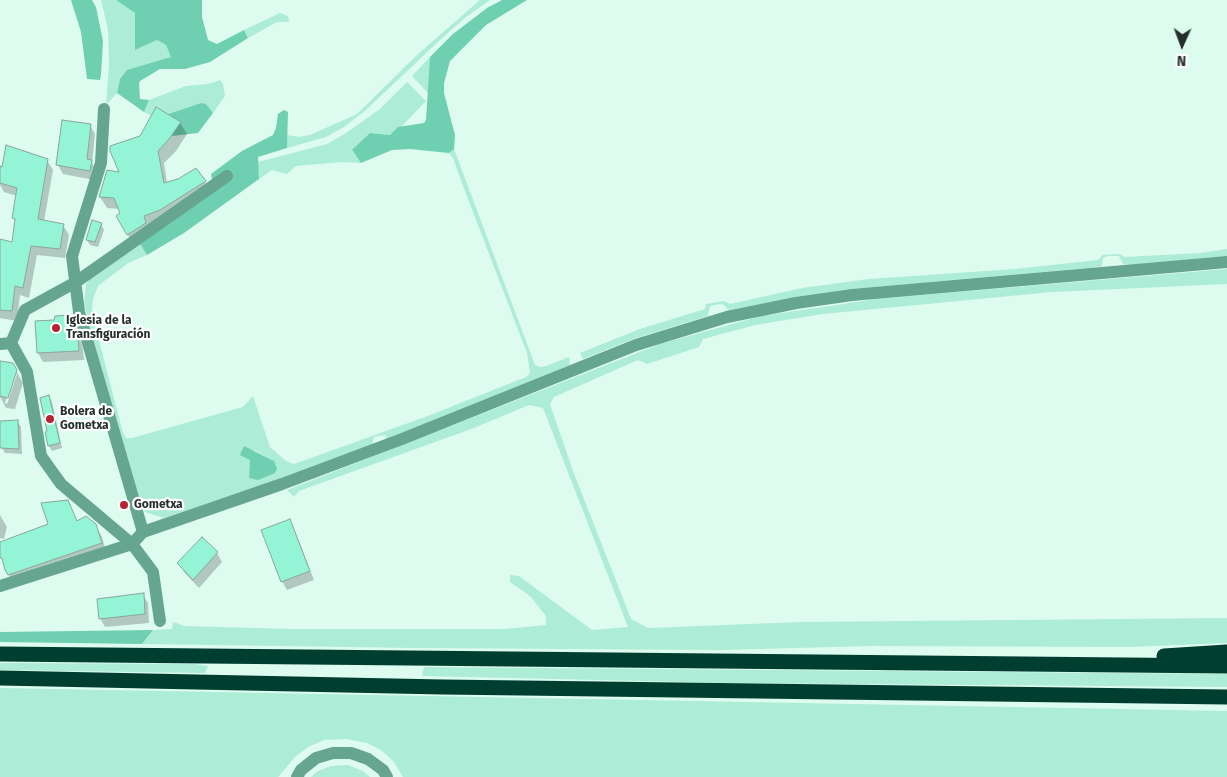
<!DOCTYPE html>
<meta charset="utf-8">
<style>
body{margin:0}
#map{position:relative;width:1227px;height:777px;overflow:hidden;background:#defbf0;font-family:"Fira Sans",sans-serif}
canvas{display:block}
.north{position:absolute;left:1157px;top:20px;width:50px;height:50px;-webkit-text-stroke:4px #fff;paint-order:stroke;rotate:182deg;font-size:14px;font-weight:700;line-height:20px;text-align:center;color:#25302c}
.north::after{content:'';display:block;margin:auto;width:18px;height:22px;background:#25302c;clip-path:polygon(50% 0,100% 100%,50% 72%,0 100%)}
</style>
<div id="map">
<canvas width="1227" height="777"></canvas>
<div class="north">N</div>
</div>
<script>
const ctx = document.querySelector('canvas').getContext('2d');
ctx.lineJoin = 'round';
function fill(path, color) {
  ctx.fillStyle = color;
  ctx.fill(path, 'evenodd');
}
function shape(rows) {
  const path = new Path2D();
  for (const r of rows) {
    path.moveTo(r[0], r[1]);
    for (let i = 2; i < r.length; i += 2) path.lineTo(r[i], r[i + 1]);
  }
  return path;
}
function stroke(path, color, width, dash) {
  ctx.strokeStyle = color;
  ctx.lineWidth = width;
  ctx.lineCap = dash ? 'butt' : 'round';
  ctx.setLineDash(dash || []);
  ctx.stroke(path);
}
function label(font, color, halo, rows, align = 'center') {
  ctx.font = font + ' "Fira Sans",sans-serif';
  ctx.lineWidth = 4.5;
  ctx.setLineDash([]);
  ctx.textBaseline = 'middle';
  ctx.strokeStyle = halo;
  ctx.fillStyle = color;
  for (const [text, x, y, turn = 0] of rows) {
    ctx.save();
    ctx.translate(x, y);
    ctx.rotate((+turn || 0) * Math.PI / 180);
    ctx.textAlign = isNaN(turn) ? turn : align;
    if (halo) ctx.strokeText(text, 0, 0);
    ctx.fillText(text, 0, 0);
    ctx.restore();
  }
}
fill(shape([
 [101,0,116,0,135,13,135,50,157,40,166,45,172,57,153,64,120,79,117,93,106,105,109,65,108,30],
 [480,0,490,0,466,17,440,40,366,110,344,127,326,137,287,148,287,135,299,137,310,135,357,114,417,55],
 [280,13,288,16,289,22,277,22,248,38,244,30],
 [430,57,430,80,429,94,412,76],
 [220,80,223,84,225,96,213,113,206,104,201,103,168,114,164,122,144,112,149,100,186,86,208,84],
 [407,82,426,101,401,127,390,135,370,133,352,151,361,163,342,162,296,166,287,174,272,170,259,179,258,162,327,144,346,133,380,109],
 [454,149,535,365,541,367,546,366,569,357,570,365,387,439,385,435,374,437,372,444,279,479,164,518,145,512,136,497,84,304,86,285,90,278,139,242,147,255,128,263,98,286,93,299,92,309,95,325,123,433,126,438,132,438,243,407,253,396,270,447,286,461,294,464,425,417,526,377,530,373,527,353,460,178,453,158,449,153],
 [254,450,274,461,275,473,249,478,250,460],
 [1227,249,1227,256,1129,265,1123,264,1119,256,1108,256,1103,258,1102,266,1099,267,842,290,729,310,724,305,720,304,710,306,708,316,636,338,583,359,580,353,640,329,705,309,706,304,724,301,730,304,802,288,869,279,1015,269,1098,260,1103,255,1120,254,1125,257,1200,253],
 [1227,269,1227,284,1052,292,823,314,755,325,703,339,699,347,647,364,638,360,554,397,550,404,573,471,631,619,648,628,801,622,1227,618,1227,643,1130,647,871,646,721,650,415,648,142,644,153,630,172,629,173,622,185,626,291,629,505,629,546,625,546,616,530,596,510,582,510,575,519,576,592,630,628,627,543,408,529,405,474,428,299,491,294,497,287,490,660,344,761,316,877,299],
 [0,663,195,664,208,666,205,673,0,670],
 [424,667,1227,674,1227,687,729,683,422,676],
 [0,688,1227,711,1227,777,403,777,394,762,381,750,367,743,346,739,324,740,308,747,296,756,278,777,0,777],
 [348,765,363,771,370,777,311,777,316,772,331,766]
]), '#adecd6');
fill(shape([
 [71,0,92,0,96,7,103,41,101,75,100,80,87,79,81,32],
 [116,0,202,0,202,17,208,40,217,44,244,30,248,38,210,62,185,69,160,69,140,81,139,84,140,99,149,100,144,112,117,93,120,79,127,70,171,57,166,45,157,40,135,50,135,13],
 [502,0,527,0,486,25,450,61,444,83,444,93,455,135,454,149,449,153,410,149,392,150,361,163,352,150,370,133,390,135,398,127,424,123,426,120,430,57,453,34,487,8],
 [201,103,206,104,213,113,198,133,172,136,176,128,164,122,168,114],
 [284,110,288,112,287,148,258,157,259,179,184,233,147,255,139,242,214,190,211,174,242,151,273,135,276,128,278,114],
 [244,446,274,461,277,469,275,473,258,480,249,478,250,460,240,455],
 [153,630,142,644,0,642,0,632]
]), '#6ecfb1');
fill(shape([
 [180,123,187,134,176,151,164,163,167,183,205,182,212,193,134,246,118,217,122,213,120,209,107,208,100,197,121,173],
 [90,125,95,134,92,163,96,170,94,180,63,174,58,165],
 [47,160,53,170,44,221,63,225,69,235,65,258,37,255,29,298,20,295,17,321,0,318,0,240,13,243,16,223,13,218,17,196,4,192,0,185,0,174],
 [101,224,104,230,98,247,90,245,87,240],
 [71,316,76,325,83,349,84,360,43,362,38,353],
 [0,362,12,364,23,383,15,409,6,408,0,397],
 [15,374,17,374,7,404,5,403],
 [49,396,52,402,62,448,52,451,49,446],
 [17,421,21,427,22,454,5,453,2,448],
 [67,502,78,522,95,525,102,537,107,555,13,582,6,570,50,525],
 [0,515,7,527,4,539,0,538],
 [289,520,294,529,314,580,287,590,282,581],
 [202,539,217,553,222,562,199,588,184,572,179,563],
 [143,595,148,603,149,623,105,627,100,618]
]), '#0003');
const building = shape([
 [156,107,181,122,169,139,158,151,164,183,178,179,196,168,206,181,160,210,144,216,146,223,127,235,116,216,120,213,114,198,99,197,107,170,119,172,110,151,110,146,140,136,156,107],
 [62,120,91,124,87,159,92,160,90,171,56,165,62,120],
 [6,145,48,159,38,219,64,224,60,249,31,246,23,288,15,286,12,311,0,310,0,239,12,242,15,219,12,218,17,188,0,183,0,166,2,167,6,145],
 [92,220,102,223,95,242,86,240,92,220],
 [71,315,78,339,79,351,37,353,35,321,54,320,55,316,71,315],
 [0,361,13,363,17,370,8,398,0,396,0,361],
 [49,395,60,443,48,446,45,432,47,431,40,398,49,395],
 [18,420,19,449,0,448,0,421,18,420],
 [68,500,77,521,86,516,96,524,102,543,8,575,5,570,2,558,0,558,0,542,48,524,41,503,68,500],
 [290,519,310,571,281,582,261,530,290,519],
 [202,537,218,552,193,580,177,563,202,537],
 [144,593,145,614,99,619,97,599,144,593]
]);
fill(building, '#94f5d6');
stroke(building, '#8aa59b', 1);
stroke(shape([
 [104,109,101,163,72,256,79,312,143,532],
 [11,343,27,372,41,456,61,484,132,544,153,572,160,621],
 [0,344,11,343,25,310,76,282,227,176],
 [0,586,132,544,143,532,282,484,402,439,636,345,727,317,796,303,852,295,1227,262],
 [297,777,301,770,316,758,333,753,351,753,368,759,383,770,387,777]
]), '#66a691', 12);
stroke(shape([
 [0,654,1227,666],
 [1164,656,1227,652],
 [0,678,443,687,1227,697]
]), '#003e2f', 15);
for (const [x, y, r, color] of [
 [56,328,5,"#b52335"],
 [50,419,5,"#b52335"],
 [124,505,5,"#b52335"]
]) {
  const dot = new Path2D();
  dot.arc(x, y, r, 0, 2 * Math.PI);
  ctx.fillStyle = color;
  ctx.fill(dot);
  stroke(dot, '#fff', 2);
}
label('bold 12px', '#25302c', '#fff', [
 ["Iglesia de la",66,321],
 ["Transfiguración",66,335],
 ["Bolera de",60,412],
 ["Gometxa",60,426],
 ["Gometxa",134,505]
], 'left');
</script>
